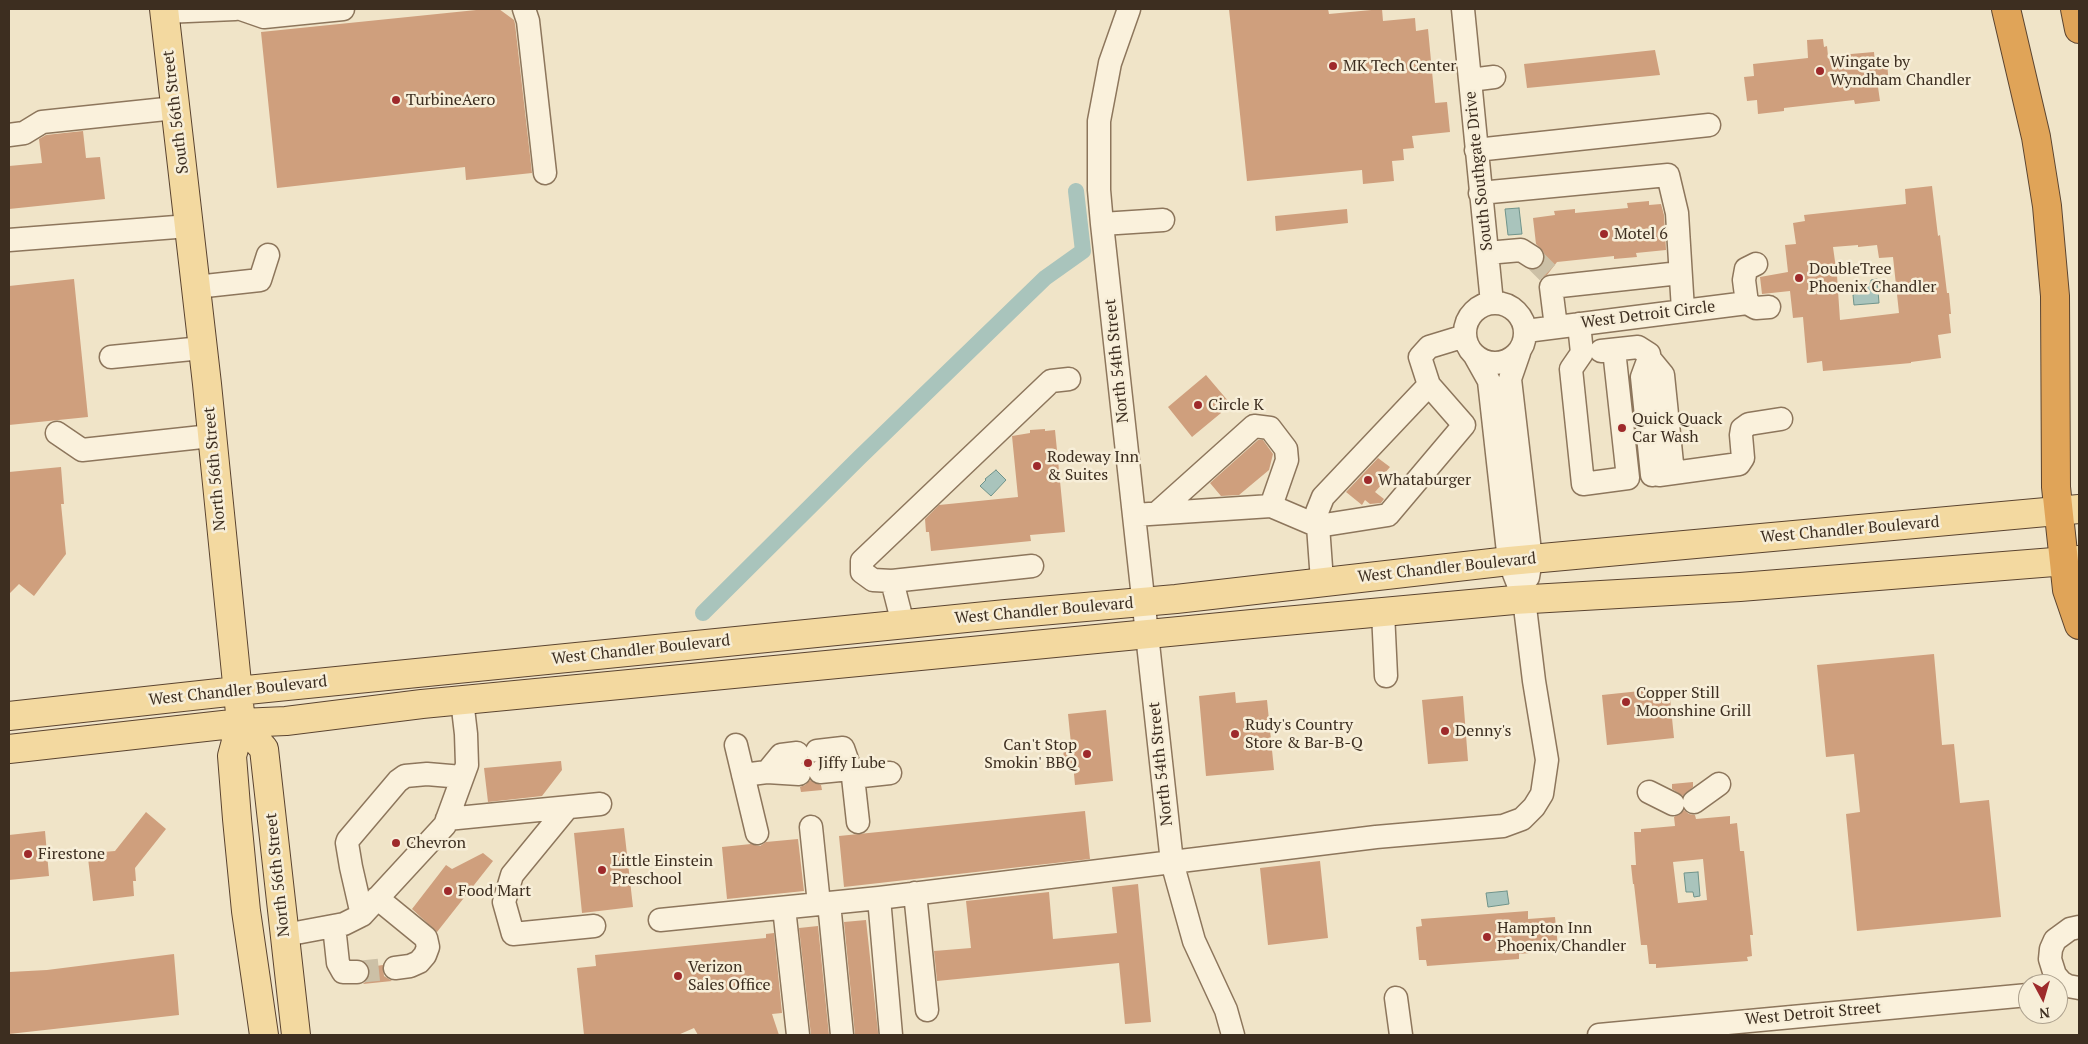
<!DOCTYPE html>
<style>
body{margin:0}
#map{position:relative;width:2088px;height:1044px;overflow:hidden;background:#f0e4c8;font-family:"PT Serif",serif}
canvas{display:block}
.frame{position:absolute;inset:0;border:10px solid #3d2e20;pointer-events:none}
.north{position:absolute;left:2018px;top:974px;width:50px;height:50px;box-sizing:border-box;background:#f7eed8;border:1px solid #ada18e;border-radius:50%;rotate:174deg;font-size:14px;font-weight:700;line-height:20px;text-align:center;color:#3d2e20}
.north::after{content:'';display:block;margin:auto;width:18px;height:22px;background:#9e2a2b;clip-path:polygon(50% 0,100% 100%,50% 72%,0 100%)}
</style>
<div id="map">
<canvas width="2088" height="1044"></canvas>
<div class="frame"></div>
<div class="north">N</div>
</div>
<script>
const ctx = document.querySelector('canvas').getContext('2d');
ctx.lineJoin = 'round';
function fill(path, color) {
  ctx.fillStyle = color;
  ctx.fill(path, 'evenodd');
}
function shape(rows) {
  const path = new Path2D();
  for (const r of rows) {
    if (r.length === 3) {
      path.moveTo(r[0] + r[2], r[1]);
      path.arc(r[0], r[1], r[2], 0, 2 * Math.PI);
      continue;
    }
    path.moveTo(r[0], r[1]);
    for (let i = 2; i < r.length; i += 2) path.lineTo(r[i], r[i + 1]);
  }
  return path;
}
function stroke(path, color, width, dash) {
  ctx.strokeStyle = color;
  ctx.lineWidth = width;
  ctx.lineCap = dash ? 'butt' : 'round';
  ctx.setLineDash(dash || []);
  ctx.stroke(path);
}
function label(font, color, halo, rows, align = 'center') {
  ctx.font = font + ' "PT Serif",serif';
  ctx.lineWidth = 5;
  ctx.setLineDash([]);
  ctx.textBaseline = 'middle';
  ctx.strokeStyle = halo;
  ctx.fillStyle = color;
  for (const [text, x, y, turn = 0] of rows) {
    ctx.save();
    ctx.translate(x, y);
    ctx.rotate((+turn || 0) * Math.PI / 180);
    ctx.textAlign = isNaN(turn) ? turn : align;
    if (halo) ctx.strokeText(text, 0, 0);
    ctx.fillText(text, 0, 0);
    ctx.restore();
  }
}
const water = shape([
 [1519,208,1522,234,1508,235,1505,209,1519,208],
 [1877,279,1879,303,1854,305,1853,295,1856,294,1855,288,1859,287,1859,285,1871,283,1871,280,1877,279],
 [996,470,1006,480,991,496,980,486,986,480,985,479,996,470],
 [1698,872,1700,896,1694,897,1693,892,1686,892,1684,873,1698,872],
 [1507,891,1509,904,1488,907,1486,893,1507,891]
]);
fill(water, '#a9c4bc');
stroke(water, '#6f938a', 1);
stroke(shape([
 [703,613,859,458,1045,278,1083,251,1076,191]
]), '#a9c4bc', 16);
fill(shape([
 [486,9,499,9,514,20,515,24,532,173,466,180,465,167,277,188,261,32],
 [1229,9,1328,9,1329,14,1382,9,1383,21,1415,18,1416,31,1428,29,1435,103,1447,102,1450,132,1412,136,1414,148,1403,149,1404,160,1392,161,1394,181,1363,184,1362,170,1247,181],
 [1823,39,1824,47,1827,46,1828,56,1874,52,1875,64,1887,62,1889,86,1878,87,1880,101,1855,104,1854,100,1784,108,1784,111,1758,114,1757,100,1747,101,1744,77,1754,76,1753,64,1808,58,1807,40],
 [1655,50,1660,75,1527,88,1524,64],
 [83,131,86,158,100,157,105,199,9,209,9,166,42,163,39,139,46,135],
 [1932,186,1938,236,1940,235,1947,293,1949,293,1951,314,1949,314,1951,333,1938,335,1941,358,1911,362,1911,363,1823,371,1822,361,1807,363,1803,317,1793,318,1790,291,1762,294,1760,277,1788,272,1785,245,1796,244,1793,223,1805,221,1804,215,1906,204,1905,189],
 [1858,245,1858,247,1877,245,1879,258,1893,257,1899,313,1840,320,1837,276,1833,247],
 [1649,201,1649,205,1661,204,1664,215,1666,250,1636,253,1637,257,1614,259,1614,256,1557,262,1547,275,1543,277,1534,270,1543,264,1545,257,1543,251,1536,244,1533,218,1555,215,1554,211,1575,209,1575,213,1628,208,1627,203],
 [1347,209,1348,223,1276,231,1275,216],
 [74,279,88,417,9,425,9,286],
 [1206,375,1229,402,1219,410,1221,413,1192,437,1168,407],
 [1045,429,1045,431,1055,430,1065,532,1030,535,1031,541,931,551,929,532,926,532,925,519,939,505,1018,497,1012,436,1030,433,1030,430],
 [1258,440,1263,440,1273,454,1269,470,1239,495,1221,496,1210,483],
 [1378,458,1390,467,1378,481,1382,484,1375,492,1384,499,1381,503,1370,504,1365,500,1362,505,1346,492],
 [61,467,64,504,61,504,66,554,34,596,19,584,9,594,9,472],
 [1934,654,1942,745,1954,744,1960,803,1989,800,2001,917,1857,931,1846,814,1860,812,1854,754,1826,757,1817,665],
 [1669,688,1674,738,1607,745,1602,695],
 [1235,692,1236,703,1267,700,1274,770,1206,776,1199,696],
 [1463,696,1468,761,1428,764,1422,700],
 [1106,710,1113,781,1075,785,1073,763,1064,764,1063,745,1071,744,1068,714],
 [561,761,562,770,542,796,488,802,484,768],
 [810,780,821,785,822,790,801,792,800,787,805,785],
 [1693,782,1693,787,1683,796,1672,789,1672,784],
 [1684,810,1689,814,1695,815,1696,819,1730,816,1730,824,1737,823,1740,851,1744,851,1753,935,1750,935,1752,956,1747,957,1748,961,1656,968,1656,964,1649,964,1647,945,1641,945,1634,884,1633,884,1631,865,1636,865,1634,832,1641,832,1641,829,1675,826,1674,817],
 [1703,859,1707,900,1678,903,1673,862],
 [1085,811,1090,859,844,887,839,836],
 [146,812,166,829,135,868,136,881,133,881,134,896,93,901,88,858,103,857,103,852,115,851],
 [624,828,633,907,582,913,574,833],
 [45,831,49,876,9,880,9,835],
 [798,839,804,891,727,899,722,847,751,844,760,846,766,842],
 [483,853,493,861,437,932,412,909,446,865,452,869],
 [1320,861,1328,938,1268,945,1260,868],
 [1138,884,1151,1022,1125,1024,1119,963,937,981,934,951,971,948,966,901,1049,892,1053,939,1117,933,1112,887],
 [1528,911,1528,919,1555,917,1558,947,1530,949,1530,953,1519,954,1519,959,1427,966,1426,960,1419,960,1416,927,1422,926,1421,919],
 [866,920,878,1032,878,1035,855,1035,844,922],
 [818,926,829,1035,811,1035,799,928],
 [774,933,782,1013,772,1014,779,1035,698,1035,694,1028,678,1035,584,1035,577,968,596,966,595,955,766,938,766,934],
 [174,954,179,1015,9,1034,9,972,47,970],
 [383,965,384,976,392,981,363,984,369,978,369,967]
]), '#cf9f7d');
stroke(shape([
 [1532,257,1548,273],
 [798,764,819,763],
 [357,972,395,968]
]), '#ccc0a6', 22, [22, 11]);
const minor = shape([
 [241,9,264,17,343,9],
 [524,9,528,21,545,173],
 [1129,9,1110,63,1099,121,1099,190,1102,224,1172,862,1194,941,1226,1010,1233,1035],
 [1463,9,1492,303],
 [164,12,235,9],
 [1470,80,1494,77],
 [9,135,24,133,42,122,175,108],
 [1476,150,1709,125],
 [1480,193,1668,175,1677,213,1683,310],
 [1102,224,1163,220],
 [9,240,189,226],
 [1487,253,1521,250,1532,257],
 [196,287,260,280,268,255],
 [1495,333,30],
 [1747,303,1744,280,1746,269,1756,264],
 [1579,324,1582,353,1571,369,1583,484,1628,478,1614,350],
 [1556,327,1551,287,1680,273],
 [1526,331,1747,303,1756,308,1769,307],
 [1601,351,1638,347,1649,354,1651,371],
 [1519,353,1510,379,1531,560,1528,577],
 [111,357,202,348],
 [57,433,82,450,211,436],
 [1652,475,1642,377,1649,358,1663,375,1673,473],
 [1659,475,1739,464,1743,458,1741,435,1742,429,1749,424,1781,419],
 [1157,513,1254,426,1270,428,1286,449,1287,460,1271,506],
 [1134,515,1271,506,1318,526,1388,515,1464,425,1429,385],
 [892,581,1032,566],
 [1322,581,1317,512,1323,497,1429,385,1420,357,1429,347,1465,336],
 [1383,612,1386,676],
 [903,624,892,581,873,580,862,572,862,561,1051,381,1069,379],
 [736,745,757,833],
 [817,751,843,748,853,777],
 [767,772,799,774],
 [820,772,850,769],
 [743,775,767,772,781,755,797,753],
 [1649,792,1673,804],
 [1694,802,1719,784],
 [567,808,512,875,504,902,513,934,594,926],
 [447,819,600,804],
 [858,822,853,777,890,773],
 [811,827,819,904],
 [915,893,927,1010],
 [377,898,426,938,428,947,425,955,419,962,410,966,395,968],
 [879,898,891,1035],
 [829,903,842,1035],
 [784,908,798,1035],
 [362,915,351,867,347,843,348,840,398,781,405,776,427,774,462,777],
 [660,920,879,898,1376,837,1503,826,1522,819,1534,807,1542,794,1547,760,1534,681,1524,599,1509,561,1489,381,1475,356],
 [334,926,338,963,343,972,357,972],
 [2079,927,2070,929,2055,940,2051,949,2050,959,2055,975,2061,982,2068,986,2079,988],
 [285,935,344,924,362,915,445,825,467,765,466,734,462,700],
 [1396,998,1401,1035],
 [1599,1035,2028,995]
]);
const major = shape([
 [164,9,207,384,241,723,232,756,237,819,246,911,264,1035],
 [9,716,237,691,1006,614,1176,599,1509,561,2079,509],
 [241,723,264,749,296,1035],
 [9,749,241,723,286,721,422,704,1252,624,1514,600,1740,587,2079,560]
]);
const highway = shape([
 [2006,9,2036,137,2047,206,2055,296,2056,487,2067,590,2079,625],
 [2075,9,2079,29]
]);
stroke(minor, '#8d765c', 25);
stroke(major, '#5b4430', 30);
stroke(highway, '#5b4430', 30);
stroke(minor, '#faf1dc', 22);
stroke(major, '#f3d9a0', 28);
stroke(highway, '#e0a458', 28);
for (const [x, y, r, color] of [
 [1333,66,5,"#9e2a2b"],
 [1820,71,5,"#9e2a2b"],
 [396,100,5,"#9e2a2b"],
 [1604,234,5,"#9e2a2b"],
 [1799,278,5,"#9e2a2b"],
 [1198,405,5,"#9e2a2b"],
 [1622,428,5,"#9e2a2b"],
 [1037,466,5,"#9e2a2b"],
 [1368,480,5,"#9e2a2b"],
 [1626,702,5,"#9e2a2b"],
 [1445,731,5,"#9e2a2b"],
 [1235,734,5,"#9e2a2b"],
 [1087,754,5,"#9e2a2b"],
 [808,763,5,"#9e2a2b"],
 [396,843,5,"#9e2a2b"],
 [28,854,5,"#9e2a2b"],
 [602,870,5,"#9e2a2b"],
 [448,891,5,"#9e2a2b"],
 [1487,937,5,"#9e2a2b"],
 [678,976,5,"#9e2a2b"]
]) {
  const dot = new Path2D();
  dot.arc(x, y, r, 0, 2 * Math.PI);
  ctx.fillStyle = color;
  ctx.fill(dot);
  stroke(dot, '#f7eed8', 2);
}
label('16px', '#3d2e20', '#f7eed8', [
 ["Wingate by",1830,62],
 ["Wyndham Chandler",1830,80],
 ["MK Tech Center",1343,66],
 ["TurbineAero",406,100],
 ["Motel 6",1614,234],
 ["DoubleTree",1809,269],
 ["Phoenix Chandler",1809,287],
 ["Circle K",1208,405],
 ["Quick Quack",1632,419],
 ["Car Wash",1632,437],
 ["Rodeway Inn",1047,457],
 ["& Suites",1047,475],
 ["Whataburger",1378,480],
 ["Copper Still",1636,693],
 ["Moonshine Grill",1636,711],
 ["Rudy's Country",1245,725],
 ["Store & Bar-B-Q",1245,743],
 ["Denny's",1455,731],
 ["Can't Stop",1077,745,"right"],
 ["Smokin' BBQ",1077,763,"right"],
 ["Jiffy Lube",818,763],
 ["Chevron",406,843],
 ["Firestone",38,854],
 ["Little Einstein",612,861],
 ["Preschool",612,879],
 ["Food Mart",458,891],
 ["Hampton Inn",1497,928],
 ["Phoenix/Chandler",1497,946],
 ["Verizon",688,967],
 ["Sales Office",688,985]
], 'left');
label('16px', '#3d2e20', '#f7eed8', [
 ["South 56th Street",176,112,-97],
 ["South Southgate Drive",1479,171,-96],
 ["West Detroit Circle",1648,315,-7],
 ["North 54th Street",1117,361,-96],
 ["North 56th Street",215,469,-95],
 ["West Chandler Boulevard",1850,530,-5],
 ["West Chandler Boulevard",1447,568,-6],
 ["West Chandler Boulevard",1044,611,-5],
 ["West Chandler Boulevard",641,650,-6],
 ["West Chandler Boulevard",238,691,-6],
 ["North 54th Street",1161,764,-96],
 ["North 56th Street",278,875,-96],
 ["West Detroit Street",1813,1014,-5]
]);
</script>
